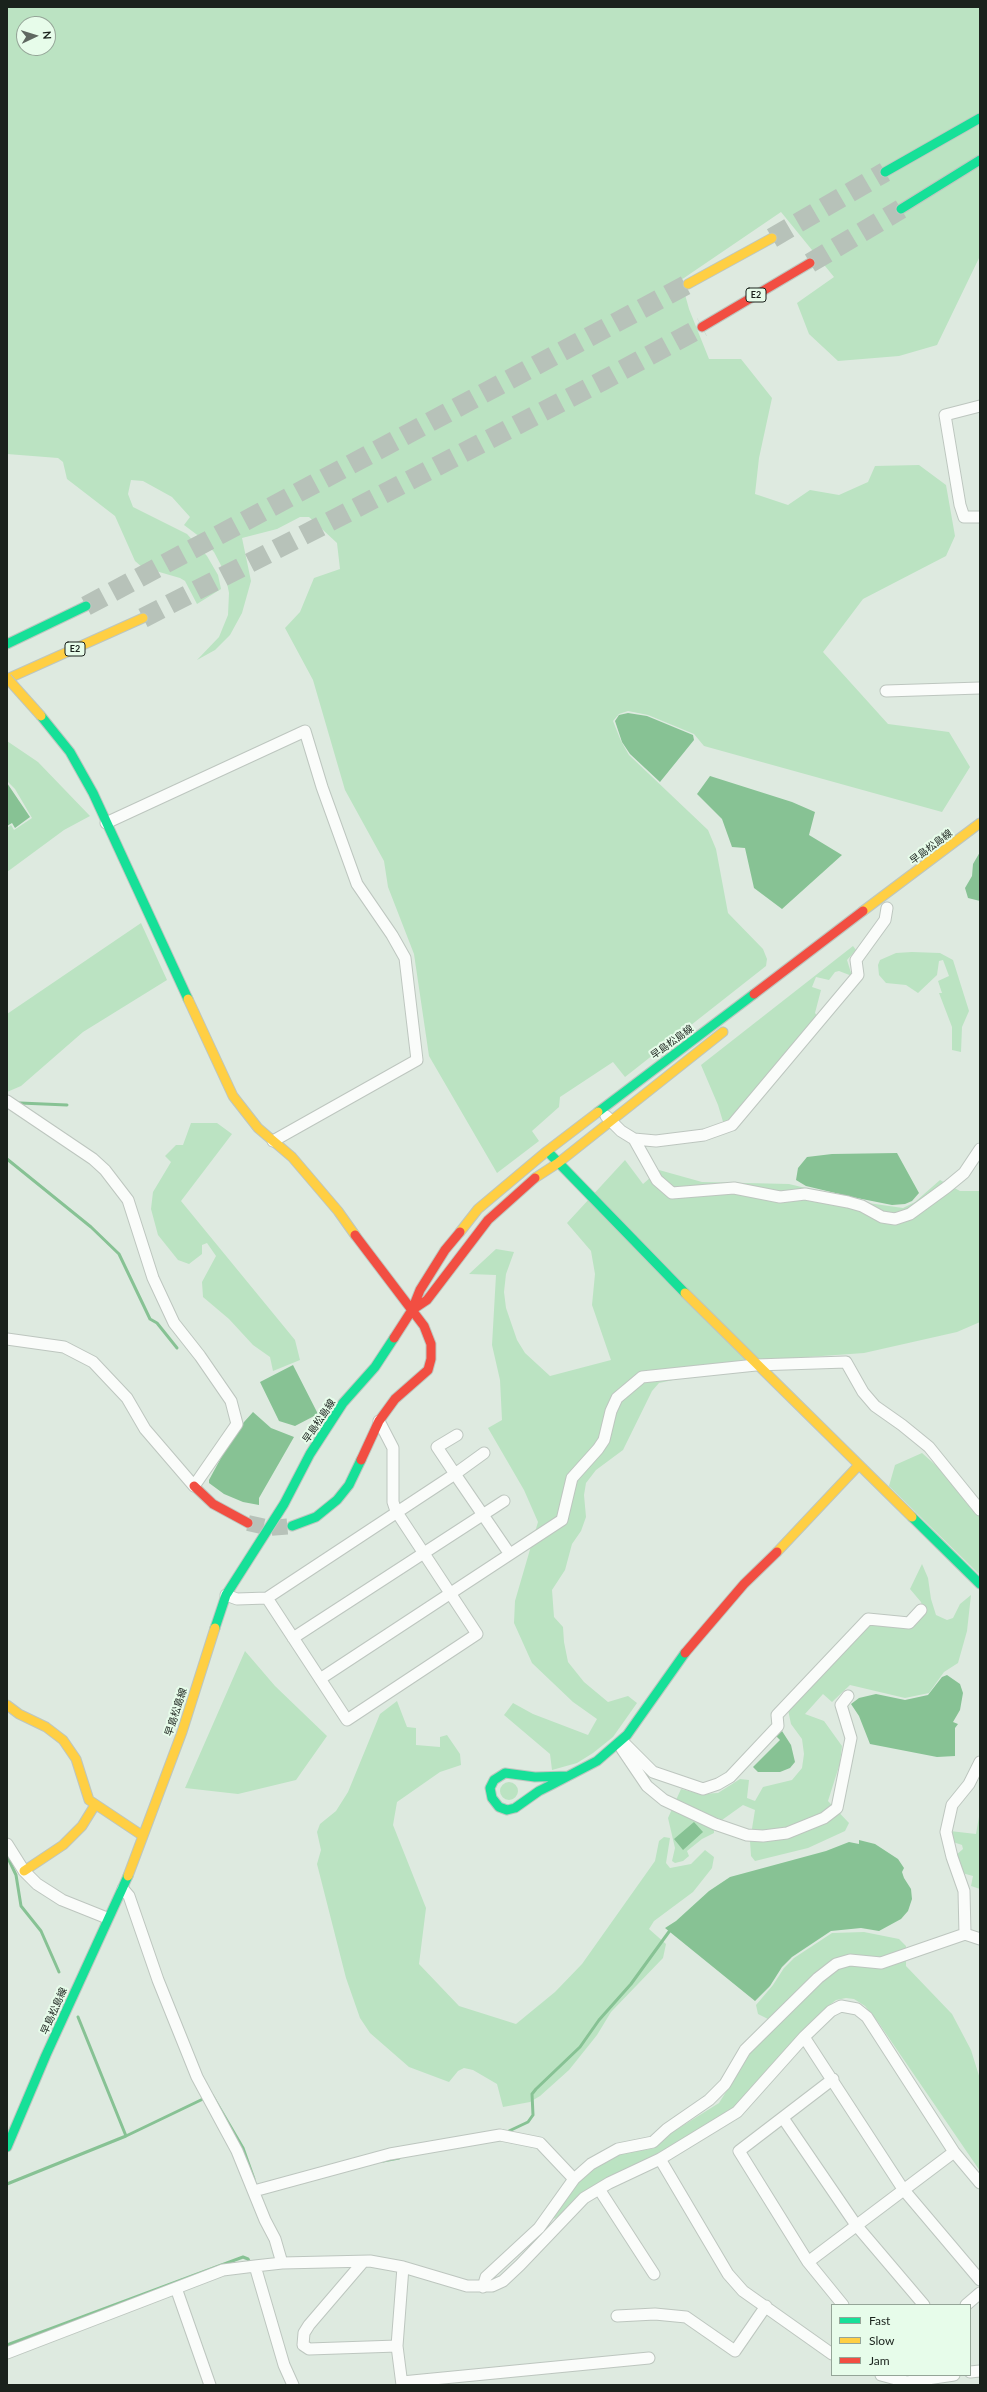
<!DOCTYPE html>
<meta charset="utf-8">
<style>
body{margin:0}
#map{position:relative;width:987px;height:2392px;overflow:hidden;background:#deeae0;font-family:Lato,sans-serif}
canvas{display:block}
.frame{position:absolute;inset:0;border:8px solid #1a221c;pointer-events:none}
.legend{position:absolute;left:831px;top:2304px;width:140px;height:72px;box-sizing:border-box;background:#e7fcea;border:1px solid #95a598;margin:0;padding:5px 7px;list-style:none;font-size:12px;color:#1a221c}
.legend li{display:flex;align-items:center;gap:8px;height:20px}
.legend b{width:20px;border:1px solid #95a598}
.north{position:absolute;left:16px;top:16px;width:40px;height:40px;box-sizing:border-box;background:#e7fcea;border:1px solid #95a598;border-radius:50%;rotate:86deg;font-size:11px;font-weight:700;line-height:16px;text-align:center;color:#1a221c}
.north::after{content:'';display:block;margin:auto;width:14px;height:18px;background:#5f6861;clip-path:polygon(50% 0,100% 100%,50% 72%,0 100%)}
</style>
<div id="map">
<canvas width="987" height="2392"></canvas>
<div class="frame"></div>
<ul class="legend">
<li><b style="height:5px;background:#16e098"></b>Fast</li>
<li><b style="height:5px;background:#ffcf43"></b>Slow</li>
<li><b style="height:5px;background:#f24e42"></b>Jam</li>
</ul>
<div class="north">N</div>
</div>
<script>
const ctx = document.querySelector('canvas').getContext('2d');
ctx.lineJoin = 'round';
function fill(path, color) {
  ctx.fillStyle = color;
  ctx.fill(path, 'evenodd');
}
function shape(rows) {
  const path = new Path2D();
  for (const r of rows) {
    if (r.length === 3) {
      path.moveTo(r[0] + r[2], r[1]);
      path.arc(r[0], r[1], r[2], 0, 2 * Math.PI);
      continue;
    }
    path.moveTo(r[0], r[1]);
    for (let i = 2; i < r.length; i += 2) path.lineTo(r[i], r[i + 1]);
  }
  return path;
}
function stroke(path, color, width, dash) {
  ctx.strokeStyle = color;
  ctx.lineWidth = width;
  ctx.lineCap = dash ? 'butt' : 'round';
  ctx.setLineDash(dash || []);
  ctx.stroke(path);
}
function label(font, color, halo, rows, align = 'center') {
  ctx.font = font + ' Lato,"Noto Sans JP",sans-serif';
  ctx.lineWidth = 4;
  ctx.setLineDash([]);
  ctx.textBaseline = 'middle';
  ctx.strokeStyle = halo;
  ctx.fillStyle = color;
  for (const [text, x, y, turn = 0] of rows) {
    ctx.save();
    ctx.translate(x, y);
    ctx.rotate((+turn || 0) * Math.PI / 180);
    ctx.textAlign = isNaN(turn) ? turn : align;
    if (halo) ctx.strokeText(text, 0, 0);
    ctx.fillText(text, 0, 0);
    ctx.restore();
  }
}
fill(shape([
 [7,7,980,7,980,256,937,345,899,356,838,361,809,334,797,303,834,277,781,212,681,280,689,309,709,359,741,359,772,398,759,458,755,494,788,505,810,490,839,495,868,482,875,466,919,465,946,485,955,536,946,556,863,599,823,652,888,724,949,732,970,767,942,812,704,746,694,734,648,715,628,711,619,714,613,721,621,741,629,755,708,830,716,849,728,913,763,949,767,959,766,966,625,1077,613,1062,560,1097,559,1107,532,1131,539,1141,497,1173,429,1056,414,954,388,887,384,861,345,790,313,680,285,628,300,612,314,578,340,569,337,543,309,517,300,517,277,529,242,538,251,581,242,613,230,635,215,650,197,660,219,637,228,615,229,593,225,573,214,552,200,537,184,525,190,517,172,497,143,481,131,480,128,494,133,507,187,534,207,556,218,575,221,589,197,604,185,581,180,578,142,567,135,561,115,516,67,479,63,462,58,458,7,454],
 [24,24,48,24,48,48,24,48],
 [7,741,38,762,90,816,64,830,7,872,7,828,11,825,14,830,32,818,15,789,7,781],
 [141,923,167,980,83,1032,21,1086,7,1092,7,1014],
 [853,946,856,950,847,960,852,976,839,971,835,972,829,980,816,977,812,987,821,990,815,1013,818,1017,732,1121,724,1125,718,1105,701,1065],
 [912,952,940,953,953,960,969,1011,962,1027,961,1052,952,1050,952,1027,939,993,942,993,938,981,949,976,943,960,939,961,937,975,918,993,906,985,886,983,879,975,878,965,880,960,896,953],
 [191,1123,217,1123,232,1134,181,1201,295,1340,300,1360,273,1371,270,1357,253,1345,229,1319,203,1297,202,1282,216,1256,207,1243,202,1245,202,1254,189,1264,178,1260,158,1235,151,1209,153,1192,171,1162,165,1156,176,1145,183,1145],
 [625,1160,643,1184,659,1170,702,1182,789,1184,868,1203,903,1208,915,1202,940,1180,960,1191,980,1191,980,1322,957,1332,864,1353,766,1360,659,1383,652,1391,623,1450,596,1470,586,1483,584,1495,586,1517,581,1531,572,1544,565,1570,552,1590,554,1617,563,1627,564,1642,568,1662,584,1682,608,1702,628,1696,637,1703,613,1737,593,1753,577,1763,552,1770,550,1754,504,1715,513,1703,533,1714,588,1735,597,1719,573,1702,532,1663,514,1623,515,1601,538,1522,524,1490,488,1428,502,1420,500,1380,492,1345,496,1275,469,1274,496,1249,514,1252,506,1274,504,1292,506,1308,517,1340,525,1353,550,1376,611,1360,592,1305,595,1274,591,1251,567,1223],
 [922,1453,949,1477,980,1517,980,1575,889,1486,895,1465],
 [922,1564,928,1578,931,1599,936,1615,947,1620,953,1618,960,1604,971,1595,967,1631,958,1663,944,1672,929,1693,905,1698,850,1685,832,1702,823,1694,805,1714,824,1721,842,1746,840,1763,828,1801,849,1823,845,1831,808,1848,755,1861,751,1856,750,1841,755,1810,743,1805,722,1820,701,1812,714,1826,714,1833,702,1839,687,1851,689,1856,683,1861,675,1863,672,1861,675,1848,668,1818,681,1789,701,1794,718,1793,740,1779,749,1780,747,1798,755,1801,763,1787,792,1780,802,1768,804,1754,802,1739,791,1724,788,1710,868,1622,911,1627,923,1608,921,1602,910,1589],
 [245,1651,275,1686,327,1736,296,1780,238,1794,185,1788],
 [397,1701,407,1727,416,1728,416,1745,440,1747,440,1737,447,1735,460,1754,461,1765,440,1772,397,1802,393,1825,426,1908,419,1964,459,2006,516,2024,555,1992,582,1964,655,1861,659,1841,664,1837,670,1838,666,1863,670,1868,691,1864,705,1850,714,1857,712,1868,693,1892,654,1921,649,1929,666,1944,663,1958,611,2012,597,2035,569,2070,540,2096,530,2102,503,2107,497,2084,473,2070,464,2068,458,2071,449,2082,409,2067,370,2033,360,2018,346,1978,317,1864,321,1850,317,1832,320,1824,336,1811,348,1792,380,1714],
 [509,1791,9],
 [980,1811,980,1889,971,1886,973,1876,962,1873,955,1856,963,1849,962,1845,953,1842,950,1831,976,1834],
 [864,1932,899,1939,906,1946,906,1966,952,2014,971,2050,980,2079,980,2171,878,2022,865,2006,854,1999,846,1998,836,2000,822,2011,733,2108,676,2144,607,2179,558,2217,551,2220,574,2184,588,2172,620,2154,655,2148,671,2133,719,2103,769,2023,768,2019,758,2014,756,2005,773,1985,784,1968,794,1958,832,1933]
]), '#bbe3c2');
fill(shape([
 [628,713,647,716,693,735,694,740,660,782,630,754,622,742,615,721,619,715],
 [710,776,792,802,815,812,809,835,842,855,782,909,754,888,745,848,732,847,722,819,697,794],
 [7,783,30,817,15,828,12,823,7,826],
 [980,852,980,901,968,898,965,888,972,876,973,864],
 [897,1153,919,1193,912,1201,905,1204,892,1205,852,1197,806,1186,796,1180,798,1168,807,1157,832,1154],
 [293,1365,318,1414,295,1426,279,1421,260,1382],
 [253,1412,271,1428,294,1437,259,1498,259,1505,243,1502,224,1494,209,1483,209,1480,235,1432],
 [947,1675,960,1684,963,1693,960,1710,953,1722,958,1724,955,1728,955,1756,937,1757,870,1744,859,1716,851,1704,859,1698,876,1694,905,1700,928,1695,942,1677],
 [782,1731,791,1745,795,1762,790,1768,780,1772,758,1772,753,1767,780,1740,776,1736],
 [694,1822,703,1832,683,1850,674,1839],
 [859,1840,875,1844,898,1859,904,1868,902,1872,904,1878,911,1889,912,1899,908,1911,901,1919,879,1931,861,1928,831,1931,792,1957,782,1967,770,1986,755,2001,665,1928,676,1921,709,1891,730,1877,826,1851,849,1842,859,1844]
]), '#87c294');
stroke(shape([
 [20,1103,67,1105],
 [7,1159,91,1227,119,1254,150,1319,157,1323,177,1348],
 [7,1856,16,1875,21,1906,41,1931,59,1972],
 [78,2017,126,2136],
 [212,2095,243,2148,254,2179],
 [509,2131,528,2122,533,2115,532,2094,536,2089,580,2047,599,2020,631,1984,671,1929],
 [383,2161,399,2158],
 [7,2184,126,2136,203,2099],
 [7,2345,243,2257,248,2259,251,2265]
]), '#87c294', 3);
stroke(shape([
 [248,1523,270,1528,292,1526]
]), '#b7c2b9', 16, [16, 8]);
stroke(shape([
 [772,238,885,172],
 [810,263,901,209],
 [86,606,688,284],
 [143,618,604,380,702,327]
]), '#b7c2b9', 20, [20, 10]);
const street = shape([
 [980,406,945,415,960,505,964,517,980,517],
 [886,691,980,688],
 [106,823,305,731,322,787,357,884,392,935,405,958,417,1060,273,1141],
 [7,1101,93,1159,105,1170,128,1200,153,1278,174,1323,200,1356,231,1401,237,1424,194,1486,145,1429,127,1398,93,1362,64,1347,7,1339],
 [606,1116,621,1131,634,1139,656,1141,704,1135,732,1125,858,975,856,960,885,920,887,908],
 [634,1139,657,1180,672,1193,734,1188,780,1197,805,1194,848,1202,862,1206,882,1217,895,1219,910,1214,947,1187,964,1173,980,1149],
 [457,1435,437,1447,455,1474,484,1453],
 [226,1595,237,1599,267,1598,455,1474,509,1553],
 [267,1598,347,1720,477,1634,396,1511,393,1502,393,1448,379,1421],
 [293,1638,504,1501],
 [320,1679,562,1520,572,1478,598,1449,604,1440,611,1411,617,1398,642,1377,756,1365,846,1362,863,1392,875,1406,902,1425,929,1447,980,1510],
 [622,1741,653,1772,703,1789,718,1784,730,1777,778,1726,777,1715,868,1619,909,1623,921,1610],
 [622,1749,647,1786,664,1800,715,1824,747,1835,763,1836,787,1833,824,1818,837,1808,851,1738,841,1705,848,1696],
 [7,1844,24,1871,37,1884,62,1900,107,1918],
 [123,1889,129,1896,158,1980,197,2077,237,2151,265,2220,275,2239,282,2263],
 [965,1934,964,1891,952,1857,946,1832,952,1805,969,1784,980,1762],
 [804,2037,903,2189,980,2280],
 [833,2079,739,2151,808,2262,843,2305],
 [783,2118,856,2225,924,2305],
 [660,2159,728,2274,743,2291,832,2354],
 [599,2189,654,2274],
 [254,2191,390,2154,500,2135,540,2143,574,2179],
 [363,2262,309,2325,304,2333,303,2345,309,2349,397,2346],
 [808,2262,954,2152],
 [255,2266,284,2365,293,2385],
 [483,2287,486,2277,539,2228,574,2179,591,2164,618,2149,653,2142,667,2129,709,2100,725,2084,745,2050,818,1978,836,1964,850,1960,881,1963,965,1934,980,1939],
 [176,2288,210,2385],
 [966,2305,980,2293],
 [617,2316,655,2314,686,2317,735,2351,766,2306],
 [7,2353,223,2270,255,2266,282,2263,370,2261,403,2267,467,2286,492,2286,503,2281,520,2265,584,2198,609,2183,660,2159,737,2112,804,2037,831,2011,841,2006,857,2009,867,2017,954,2152,980,2183],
 [970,2372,980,2371],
 [881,2375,907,2382,954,2375],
 [402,2382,649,2358],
 [402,2385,397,2346,403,2267]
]);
const fast = shape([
 [885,172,980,118],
 [901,209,980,160],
 [7,644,86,606],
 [41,716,70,752,93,793,188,999],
 [598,1112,754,994],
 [551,1155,685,1293],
 [912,1517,980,1584],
 [292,1526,316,1517,337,1500,349,1485,361,1460],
 [215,1628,226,1595,284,1504,310,1454,343,1403,375,1367,394,1338],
 [568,1776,535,1777,505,1773,494,1780,490,1788,492,1798,499,1807,507,1810,515,1808,539,1791,551,1785,597,1761,627,1735,685,1653],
 [7,2147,46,2055,128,1876]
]);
const slow = shape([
 [688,284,772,238],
 [7,679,143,618],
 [863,911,980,823],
 [188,999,233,1096,258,1128,292,1157,338,1211,355,1235],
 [535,1178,558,1163,723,1032],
 [460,1232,478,1209,547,1151,598,1112],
 [685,1293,912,1517],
 [777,1552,858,1466],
 [7,1705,19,1714,46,1727,63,1740,76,1759,89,1800,143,1836],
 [24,1871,63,1845,82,1826,95,1805],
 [128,1876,182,1732,215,1628]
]);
const jam = shape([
 [702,327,810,263],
 [754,994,863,911],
 [355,1235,424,1326,431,1344,431,1359,428,1370,395,1399,379,1421,361,1460],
 [412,1310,427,1300,488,1220,535,1178],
 [394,1338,412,1310,420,1290,445,1250,460,1232],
 [194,1486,213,1504,248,1523],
 [685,1653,744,1584,777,1552]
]);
stroke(street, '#bdc6bf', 13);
stroke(fast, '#bdc6bf', 11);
stroke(slow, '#bdc6bf', 11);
stroke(jam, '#bdc6bf', 11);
stroke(street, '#fafcfa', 11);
stroke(fast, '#16e098', 9);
stroke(slow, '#ffcf43', 9);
stroke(jam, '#f24e42', 9);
const slowBridge = shape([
 [7,678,41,716]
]);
stroke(slowBridge, '#bdc6bf', 11, []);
stroke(slowBridge, '#ffcf43', 9);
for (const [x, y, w] of [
 [756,295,20],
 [75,649,20]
]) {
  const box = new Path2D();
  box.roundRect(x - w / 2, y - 7, w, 14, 3);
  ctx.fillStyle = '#e7fcea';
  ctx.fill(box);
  stroke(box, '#1a221c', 1);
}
label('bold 9px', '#1a221c', null, [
 ["E2",756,295],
 ["E2",75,649]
]);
label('10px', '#1a221c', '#e7fcea', [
 ["早島松島線",931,847,-37],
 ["早島松島線",672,1042,-36],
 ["早島松島線",319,1421,-56],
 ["早島松島線",176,1712,-72],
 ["早島松島線",54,2011,-66]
]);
</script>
